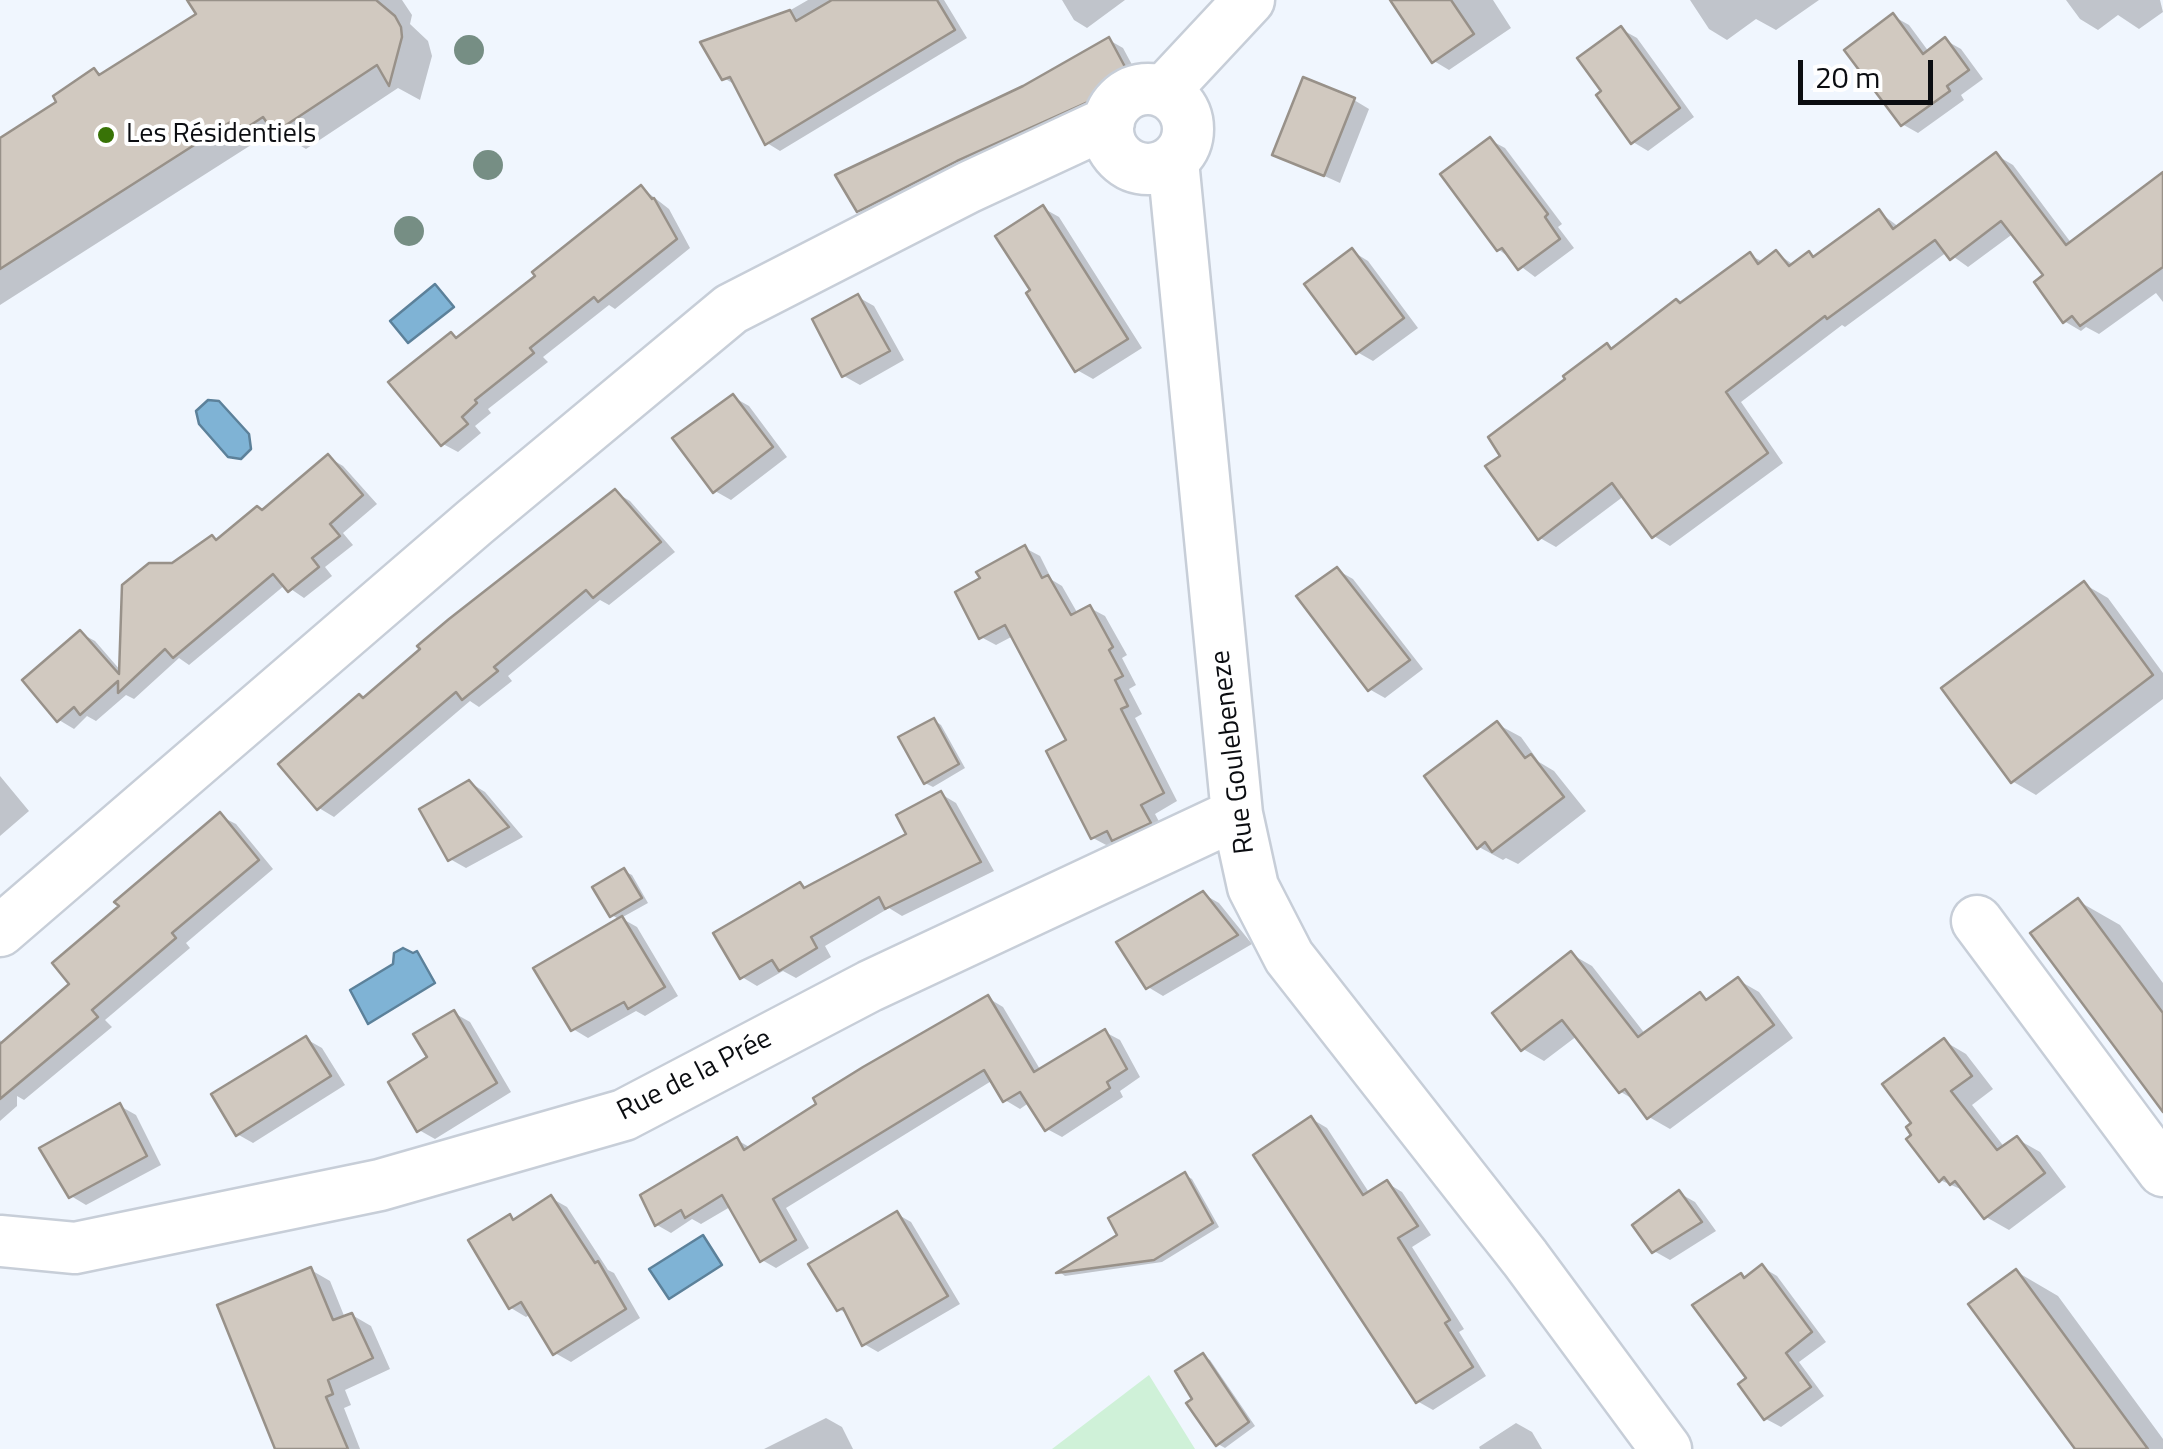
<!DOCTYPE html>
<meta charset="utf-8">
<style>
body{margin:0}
#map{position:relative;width:2163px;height:1449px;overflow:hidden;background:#f0f6fe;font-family:"Titillium Web",sans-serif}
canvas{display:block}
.scale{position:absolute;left:1798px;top:60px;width:135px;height:45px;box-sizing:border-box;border:5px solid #0b0d11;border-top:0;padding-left:12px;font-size:30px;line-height:35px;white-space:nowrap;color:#0b0d11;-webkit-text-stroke:8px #fff;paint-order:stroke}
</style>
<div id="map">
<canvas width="2163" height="1449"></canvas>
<div class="scale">20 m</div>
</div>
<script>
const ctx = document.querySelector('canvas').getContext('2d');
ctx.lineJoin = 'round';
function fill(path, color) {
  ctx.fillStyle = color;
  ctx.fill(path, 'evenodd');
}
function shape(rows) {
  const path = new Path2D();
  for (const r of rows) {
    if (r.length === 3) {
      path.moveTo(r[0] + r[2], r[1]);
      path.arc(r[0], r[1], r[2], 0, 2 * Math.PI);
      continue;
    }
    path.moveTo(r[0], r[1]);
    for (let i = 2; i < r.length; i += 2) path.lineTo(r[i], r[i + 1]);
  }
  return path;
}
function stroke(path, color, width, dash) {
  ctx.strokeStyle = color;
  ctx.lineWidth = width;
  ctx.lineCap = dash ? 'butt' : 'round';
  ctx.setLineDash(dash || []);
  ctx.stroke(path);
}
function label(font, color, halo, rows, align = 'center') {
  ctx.font = font + ' "Titillium Web",sans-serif';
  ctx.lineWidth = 8;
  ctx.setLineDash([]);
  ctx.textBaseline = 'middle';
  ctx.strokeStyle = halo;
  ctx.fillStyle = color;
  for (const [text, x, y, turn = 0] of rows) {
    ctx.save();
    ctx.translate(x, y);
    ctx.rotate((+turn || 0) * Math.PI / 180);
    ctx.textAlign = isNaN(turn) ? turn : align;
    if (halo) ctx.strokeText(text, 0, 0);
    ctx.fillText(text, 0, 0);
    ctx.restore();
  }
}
fill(shape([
 [1149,1375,1195,1449,1052,1449]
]), '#cff1d8');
const water = shape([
 [435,284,454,307,408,343,390,321,435,284],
 [208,400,219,401,249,434,251,449,241,459,228,457,199,424,196,411,208,400],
 [403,948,413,953,417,951,435,983,368,1024,350,990,393,964,394,953,403,948],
 [703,1235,722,1265,669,1299,649,1269,703,1235]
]);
fill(water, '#7fb3d5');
stroke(water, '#5c819a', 2.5);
fill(shape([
 [190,0,402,0,412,15,410,24,428,41,432,56,420,100,398,88,306,149,288,138,275,146,262,138,0,305,0,141,59,103,95,70,103,75,200,14],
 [808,0,944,0,967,38,780,151,767,143,737,86,724,78,782,15],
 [1062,0,1125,0,1087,28,1074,20],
 [1393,0,1493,0,1511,28,1449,70,1434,61],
 [1690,0,1819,0,1776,30,1756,19,1727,40,1709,29],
 [2066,0,2160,0,2163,12,2139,29,2118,15,2098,30,2080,19],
 [1893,16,1909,25,1929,52,1945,40,1961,49,1983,79,1961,95,1964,100,1918,133,1902,124],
 [1621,29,1637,38,1694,117,1648,151,1633,142],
 [1109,40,1123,48,1144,87,1121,102,873,219,858,210,1024,88],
 [1354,100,1369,109,1340,183,1276,154],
 [1490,140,1505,148,1562,224,1558,227,1574,248,1535,277,1498,249],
 [1996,155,2013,165,2072,244,2163,175,2163,302,2156,293,2099,334,2086,327,2081,331,2064,321,2046,275,2014,233,1968,267,1947,252,1845,327,1842,325,1741,402,1783,463,1670,546,1654,536,1624,496,1556,547,1540,538,1503,456,1608,346,1614,350,1750,255,1763,262,1776,253,1794,265,1809,254,1816,258,1879,212,1899,227],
 [642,188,669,209,690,248,615,309,609,305,543,357,548,362,488,409,491,413,475,426,481,433,458,452,443,444,459,340],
 [1043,208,1059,217,1142,348,1093,379,1077,370,1034,291],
 [1352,251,1368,261,1418,328,1373,361,1357,352],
 [858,297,874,306,904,360,860,385,844,376],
 [733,397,749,406,787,457,731,500,715,491],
 [328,457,343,466,377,504,343,533,353,545,325,567,332,576,304,598,285,585,189,665,179,658,134,699,126,695,96,721,87,716,74,729,59,720,80,633,95,641,121,671,173,565,264,512],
 [615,492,630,501,675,552,609,605,600,600,508,676,512,681,479,707,470,701,334,817,319,808],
 [1025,548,1040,556,1052,580,1062,586,1078,614,1090,608,1105,616,1127,655,1122,658,1136,685,1129,689,1142,714,1135,718,1177,801,1155,814,1164,831,1129,847,1118,841,1108,846,1093,838,1069,741,1013,636,996,645,981,637],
 [1337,570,1353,579,1423,669,1385,698,1369,689],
 [2084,584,2108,598,2163,673,2163,699,2036,795,2012,781],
 [934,720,941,725,965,768,933,787,925,783],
 [1497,724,1521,737,1539,762,1554,771,1586,811,1518,864,1506,858,1503,860,1479,847],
 [0,776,29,811,0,836],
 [469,782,485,792,523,837,466,868,450,859],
 [941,794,956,803,994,871,902,916,889,908,825,946,831,957,796,978,783,971,757,986,742,977,800,885,808,889,909,835],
 [220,816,236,824,273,869,186,943,190,948,105,1020,112,1027,24,1100,17,1096,17,1106,0,1121,0,1040,3,1045,72,984],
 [624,871,632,875,648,903,621,918,637,927,678,996,645,1016,636,1011,588,1038,573,1029,620,920,612,915],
 [1203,894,1219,903,1252,944,1163,996,1148,987],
 [2078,901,2120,925,2163,983,2163,1107],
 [1571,954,1592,966,1646,1035,1700,995,1710,1001,1738,980,1759,992,1793,1038,1670,1129,1649,1117,1636,1101,1621,1092,1577,1036,1544,1061,1523,1049],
 [988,998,1003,1007,1041,1071,1105,1032,1120,1040,1140,1077,1120,1091,1123,1097,1062,1137,1047,1129,1030,1102,1020,1109,1005,1100,993,1080,786,1208,809,1248,776,1268,762,1260,730,1207,701,1224,692,1219,671,1233,657,1225,737,1140,751,1148],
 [454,1013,470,1022,511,1092,435,1139,419,1130,430,1058],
 [306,1039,322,1048,345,1085,253,1143,237,1134],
 [1944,1041,1966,1054,1993,1089,1972,1105,2005,1148,2017,1139,2040,1152,2066,1187,2009,1230,1986,1217,1967,1192,1940,1180],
 [120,1106,136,1115,161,1165,86,1205,71,1196],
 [1312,1119,1327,1128,1370,1194,1387,1183,1402,1192,1431,1235,1412,1247,1464,1329,1459,1332,1486,1376,1433,1410,1417,1401],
 [1185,1175,1192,1179,1219,1227,1162,1262,1065,1276,1061,1273,1120,1236],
 [1679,1193,1695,1202,1716,1231,1670,1260,1654,1251],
 [551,1198,567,1207,608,1270,614,1273,640,1318,571,1362,555,1353,531,1314,526,1317,511,1308,510,1217,516,1221],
 [897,1214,911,1222,960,1304,878,1352,864,1344,849,1315,839,1309],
 [1762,1267,1777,1276,1826,1342,1799,1362,1824,1396,1781,1427,1766,1419,1741,1385,1749,1378,1746,1279],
 [311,1270,330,1281,345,1318,352,1315,371,1326,390,1369,345,1390,351,1405,344,1408,360,1449,277,1449],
 [2017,1272,2058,1296,2163,1439,2163,1449,2078,1449],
 [1203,1356,1210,1360,1255,1426,1225,1448,1218,1444,1196,1400],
 [826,1418,842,1427,853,1449,764,1449],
 [1516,1423,1532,1432,1542,1449,1480,1449,1479,1447]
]), '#0003');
const building = shape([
 [187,0,376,0,395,16,401,27,402,37,389,86,377,65,274,133,263,117,243,130,235,119,0,269,0,138,56,102,53,96,94,68,99,75,196,14,187,0],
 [832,0,937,0,955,30,765,145,730,77,722,80,700,42,790,10,796,21,832,0],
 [1390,0,1451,0,1474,34,1432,63,1390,0],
 [1893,13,1923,54,1945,37,1969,70,1947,86,1950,91,1901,126,1844,50,1893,13],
 [1621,26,1680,108,1631,144,1596,95,1601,91,1577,58,1621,26],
 [1109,37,1131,78,1106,94,957,161,857,212,835,175,1023,86,1109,37],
 [1303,77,1355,98,1324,176,1272,155,1303,77],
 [1490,137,1548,214,1545,217,1560,239,1518,270,1502,248,1497,251,1440,174,1490,137],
 [1996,152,2066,245,2163,172,2163,267,2080,326,2072,316,2063,323,2034,282,2043,275,2001,221,1950,260,1935,240,1827,319,1825,316,1726,392,1768,453,1652,538,1612,483,1538,540,1485,466,1500,456,1488,437,1565,379,1563,376,1607,343,1611,349,1676,299,1680,303,1750,252,1758,264,1776,250,1789,266,1809,251,1813,257,1879,209,1893,229,1996,152],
 [641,185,652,199,654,198,677,239,598,302,594,297,530,348,534,353,475,400,477,403,462,417,468,424,441,446,388,382,451,332,456,338,535,276,532,272,641,185],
 [1043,205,1128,339,1075,372,1026,293,1030,290,995,236,1043,205],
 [1352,248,1404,318,1356,354,1304,284,1352,248],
 [858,294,890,351,842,377,812,319,858,294],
 [733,394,773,447,713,493,672,438,733,394],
 [328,454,363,495,330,524,340,536,312,558,319,567,288,592,273,574,173,658,165,649,118,693,118,681,80,715,74,707,57,722,22,680,80,630,119,674,122,585,149,563,172,563,212,535,216,540,257,506,262,510,328,454],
 [615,489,661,542,593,598,586,590,494,667,498,671,462,700,456,692,317,810,278,764,359,694,363,698,420,649,417,646,449,619,615,489],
 [1025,545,1042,578,1048,575,1071,615,1090,605,1113,647,1109,650,1123,676,1115,680,1128,706,1121,709,1164,793,1141,805,1151,823,1112,841,1107,831,1091,839,1046,751,1066,740,1005,625,979,639,955,592,980,578,976,572,1025,545],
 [1337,567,1410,660,1368,691,1296,596,1337,567],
 [2084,581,2153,675,2011,783,1941,688,2084,581],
 [934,718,959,764,924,784,898,737,934,718],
 [1497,721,1525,758,1531,754,1564,797,1492,852,1485,842,1477,849,1424,776,1497,721],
 [469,780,509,827,448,861,419,809,469,780],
 [941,791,981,862,885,909,879,897,811,937,817,948,779,971,772,960,740,979,713,933,800,882,804,888,906,834,896,815,941,791],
 [220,812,259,860,172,933,176,938,92,1010,98,1017,0,1099,0,1044,69,984,52,963,119,906,114,902,220,812],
 [624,868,642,898,610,917,592,887,624,868],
 [1203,891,1238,935,1146,989,1116,942,1203,891],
 [2078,898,2163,1013,2163,1112,2030,933,2078,898],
 [622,916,665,987,628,1009,624,1002,571,1031,533,968,622,916],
 [1571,951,1638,1037,1700,992,1706,1000,1738,977,1774,1025,1647,1119,1625,1089,1619,1093,1562,1020,1521,1051,1492,1013,1571,951],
 [988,995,1034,1072,1105,1029,1127,1069,1107,1082,1110,1088,1045,1131,1020,1092,1003,1102,984,1070,773,1199,796,1240,760,1262,722,1195,685,1218,681,1210,655,1226,640,1195,737,1137,744,1150,816,1104,813,1098,863,1067,988,995],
 [454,1010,497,1083,417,1132,388,1082,427,1057,413,1034,454,1010],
 [306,1036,331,1076,236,1136,211,1094,306,1036],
 [1944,1038,1972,1076,1951,1091,1997,1150,2017,1136,2045,1173,1984,1219,1955,1181,1950,1185,1944,1177,1939,1182,1906,1139,1911,1135,1906,1127,1911,1123,1882,1084,1944,1038],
 [120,1103,147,1156,69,1198,39,1148,120,1103],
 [1311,1116,1363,1195,1387,1180,1418,1226,1398,1238,1450,1320,1445,1323,1473,1367,1416,1403,1253,1155,1311,1116],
 [1185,1172,1213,1223,1154,1260,1056,1273,1117,1235,1108,1218,1185,1172],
 [1679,1190,1702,1222,1652,1253,1632,1225,1679,1190],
 [551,1195,595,1263,598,1261,626,1309,553,1355,521,1302,509,1309,468,1240,510,1214,513,1220,551,1195],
 [897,1211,948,1296,862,1346,843,1308,837,1311,808,1264,897,1211],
 [1762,1264,1812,1332,1786,1353,1811,1387,1764,1420,1738,1384,1746,1378,1692,1305,1741,1273,1744,1278,1762,1264],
 [311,1267,333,1320,352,1313,373,1358,328,1380,333,1394,326,1397,348,1449,275,1449,217,1305,311,1267],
 [2016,1269,2148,1449,2075,1449,1968,1304,2016,1269],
 [1203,1353,1249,1422,1216,1446,1186,1403,1192,1399,1175,1371,1203,1353]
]);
fill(building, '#d1c9c0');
stroke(building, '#989189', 2.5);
const minor = shape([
 [1148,129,40],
 [1163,92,1249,0],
 [1173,161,1237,814,1253,887,1289,957,1525,1258,1666,1449],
 [1977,921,2163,1171],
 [0,931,475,522,731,309,969,187,1109,122],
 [0,1241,75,1248,380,1185,624,1115,870,986,1237,814]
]);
stroke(minor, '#c7ced8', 55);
stroke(minor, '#fff', 50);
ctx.fillStyle = '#768e84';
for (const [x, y] of [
 [469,50],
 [488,165],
 [409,231]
]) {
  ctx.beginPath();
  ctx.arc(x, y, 15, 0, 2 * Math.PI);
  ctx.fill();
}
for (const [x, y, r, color] of [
 [106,135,10,"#387306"]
]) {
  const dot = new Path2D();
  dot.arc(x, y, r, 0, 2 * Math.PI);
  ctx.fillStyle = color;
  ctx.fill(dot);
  stroke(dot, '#fff', 4);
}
label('28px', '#0b0d11', '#fff', [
 ["Les Résidentiels",126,135]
], 'left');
label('28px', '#0b0d11', '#fff', [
 ["Rue Goulebeneze",1234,752,-97],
 ["Rue de la Prée",695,1076,-27]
]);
</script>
